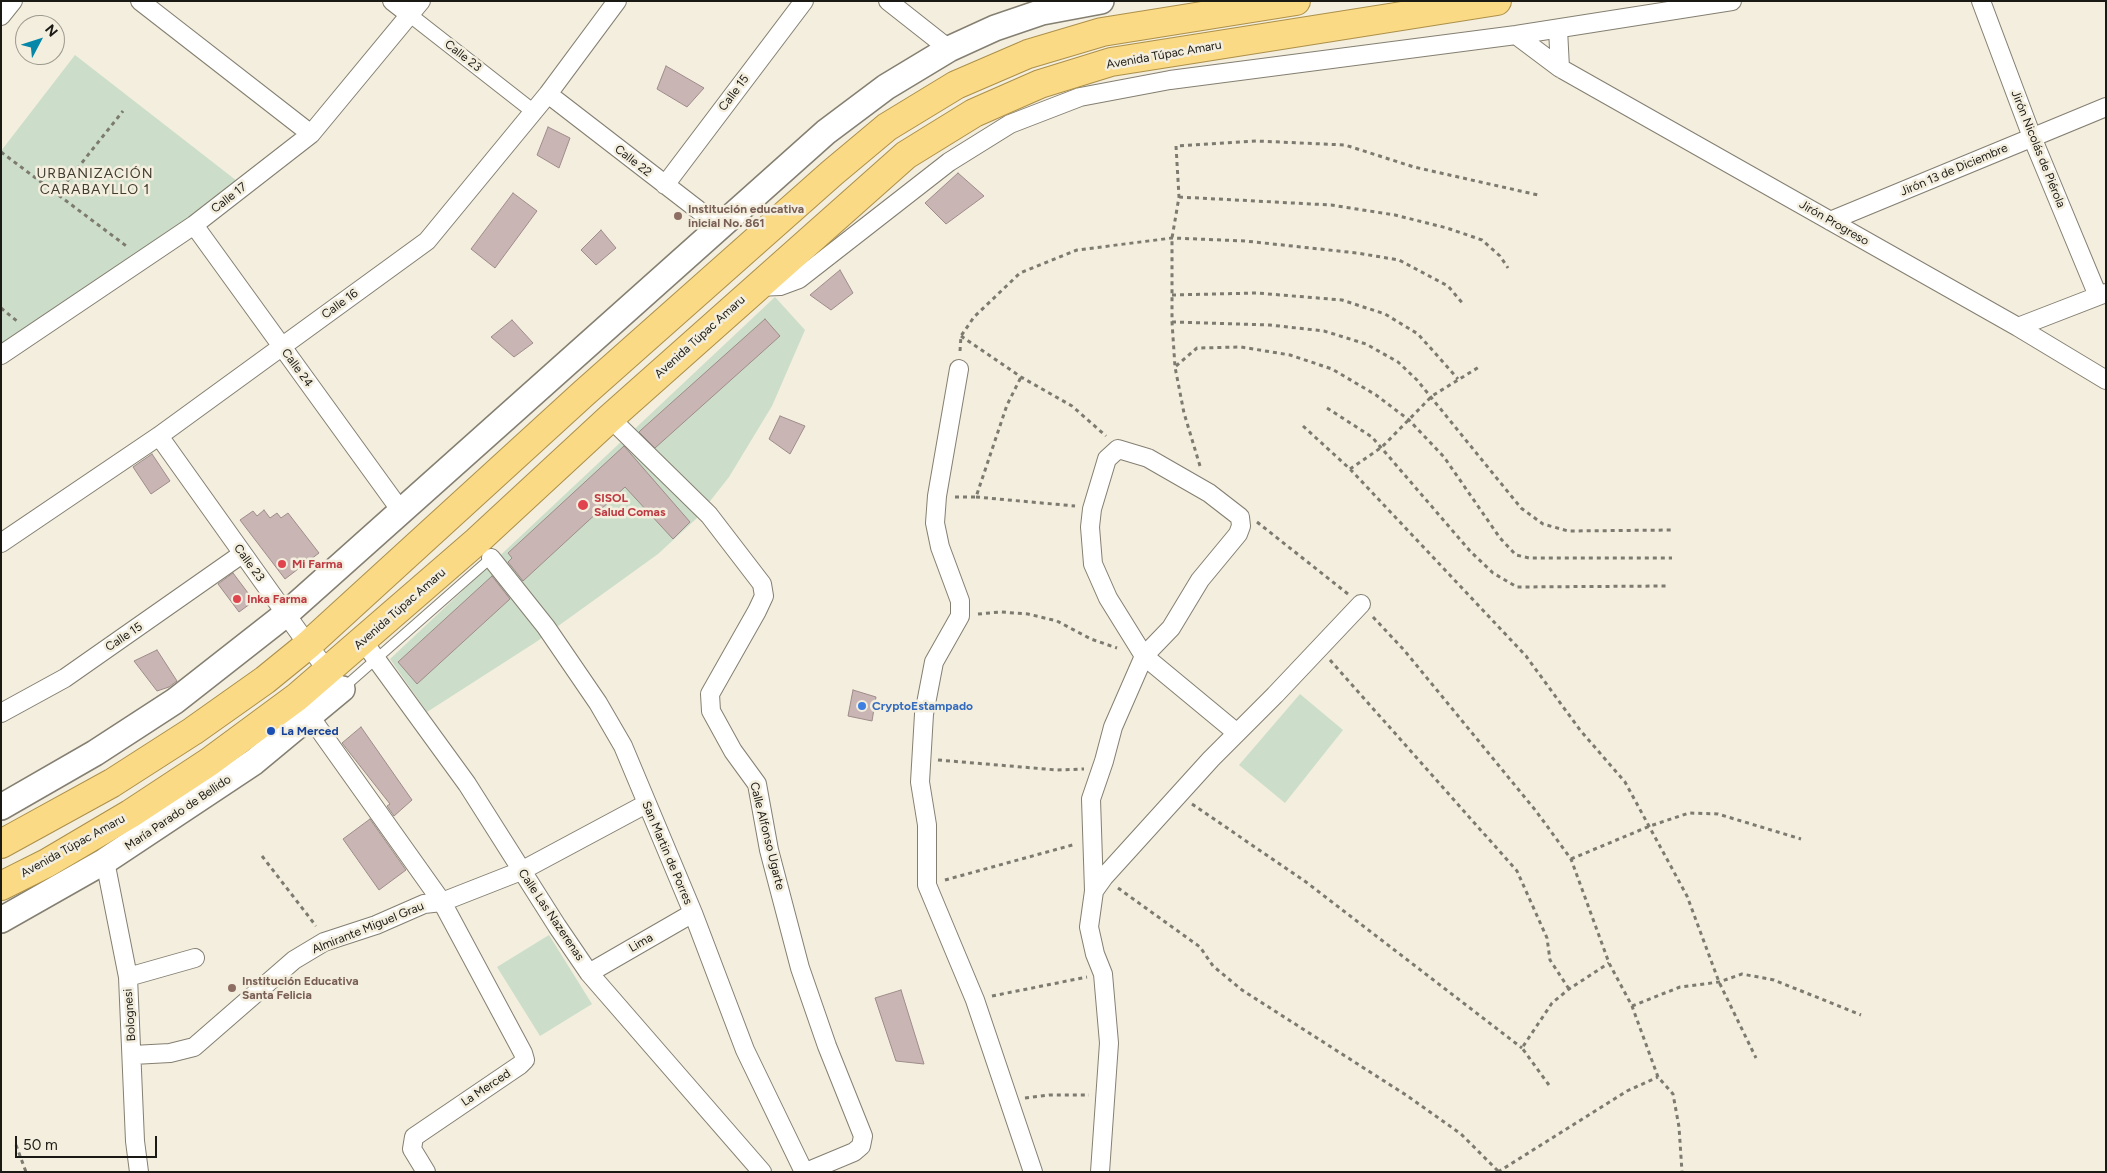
<!DOCTYPE html>
<meta charset="utf-8">
<style>
body{margin:0}
#map{position:relative;width:2107px;height:1173px;overflow:hidden;background:#f3eede;font-family:Figtree,sans-serif}
canvas{display:block}
.frame{position:absolute;inset:0;border:2px solid #1a1913;pointer-events:none}
.north{position:absolute;left:15px;top:15px;width:50px;height:50px;box-sizing:border-box;background:#f3eede;border:1px solid #9c998d;border-radius:50%;rotate:50deg;font-size:14px;font-weight:700;line-height:20px;text-align:center;color:#1a1913}
.north::after{content:'';display:block;margin:auto;width:18px;height:22px;background:#0487a9;clip-path:polygon(50% 0,100% 100%,50% 72%,0 100%)}
.scale{position:absolute;left:15px;top:1136px;width:142px;height:22px;box-sizing:border-box;border:2px solid #1a1913;border-top:0;padding-left:6px;font-size:15px;line-height:18px;white-space:nowrap;color:#1a1913;-webkit-text-stroke:4px #f3eede;paint-order:stroke}
</style>
<div id="map">
<canvas width="2107" height="1173"></canvas>
<div class="frame"></div>
<div class="north">N</div>
<div class="scale">50 m</div>
</div>
<script>
const ctx = document.querySelector('canvas').getContext('2d');
ctx.lineJoin = 'round';
function fill(path, color) {
  ctx.fillStyle = color;
  ctx.fill(path, 'evenodd');
}
function shape(rows) {
  const path = new Path2D();
  for (const r of rows) {
    path.moveTo(r[0], r[1]);
    for (let i = 2; i < r.length; i += 2) path.lineTo(r[i], r[i + 1]);
  }
  return path;
}
function stroke(path, color, width, dash) {
  ctx.strokeStyle = color;
  ctx.lineWidth = width;
  ctx.lineCap = dash ? 'butt' : 'round';
  ctx.setLineDash(dash || []);
  ctx.stroke(path);
}
function label(font, color, halo, rows, align = 'center') {
  ctx.font = font + ' Figtree,sans-serif';
  ctx.lineWidth = 5;
  ctx.setLineDash([]);
  ctx.textBaseline = 'middle';
  ctx.strokeStyle = halo;
  ctx.fillStyle = color;
  for (const [text, x, y, turn = 0] of rows) {
    ctx.save();
    ctx.translate(x, y);
    ctx.rotate((+turn || 0) * Math.PI / 180);
    ctx.textAlign = isNaN(turn) ? turn : align;
    if (halo) ctx.strokeText(text, 0, 0);
    ctx.fillText(text, 0, 0);
    ctx.restore();
  }
}
fill(shape([
 [75,55,237,181,192,218,1,348,1,151],
 [775,297,805,330,772,406,729,477,696,519,658,554,536,642,427,712,390,659],
 [1300,694,1343,730,1285,803,1239,765],
 [549,935,592,1004,540,1036,497,967]
]), '#ccdec9');
const building = shape([
 [666,66,704,88,687,107,657,89,666,66],
 [548,127,570,138,559,168,537,155,548,127],
 [958,173,984,196,946,224,925,203,958,173],
 [513,193,537,211,495,268,471,249,513,193],
 [601,230,616,248,596,265,581,250,601,230],
 [840,270,853,293,831,310,810,295,840,270],
 [765,319,780,336,655,448,639,432,641,430,765,319],
 [512,320,533,343,514,357,491,337,512,320],
 [780,416,805,426,790,454,769,439,780,416],
 [624,446,690,522,673,539,625,487,523,581,508,562,512,558,508,553,624,446],
 [152,454,170,481,151,494,133,467,152,454],
 [264,510,270,518,277,513,281,518,288,513,319,553,285,579,240,520,253,511,257,516,264,510],
 [233,573,254,601,239,612,218,584,233,573],
 [492,576,510,599,417,684,398,662,492,576],
 [157,650,177,681,169,687,157,691,134,661,157,650],
 [853,690,876,697,872,721,848,716,853,690],
 [361,727,412,800,394,816,387,806,390,804,342,743,361,727],
 [370,819,406,870,379,890,343,839,370,819],
 [901,990,924,1064,896,1061,875,998,901,990]
]);
fill(building, '#c9b6b4');
stroke(building, '#9e8c8a', 1);
const service = shape([
 [342,689,491,558]
]);
const pedestrian = shape([
 [410,15,534,112]
]);
const minor = shape([
 [140,1,311,134],
 [392,1,410,15],
 [888,1,949,49],
 [1981,1,2032,137,2098,296],
 [1,16,13,1],
 [1558,29,1560,68],
 [1516,35,1560,68,2018,327,2106,380],
 [548,94,719,226],
 [665,185,804,1],
 [1830,221,2106,107],
 [194,225,401,511],
 [757,287,780,286,799,279,949,162,1010,124,1080,97,1170,80,1516,35,1732,1],
 [2018,327,2106,293],
 [1,355,194,225,311,134,421,1],
 [959,369,937,496,935,523,940,547,960,601,960,616,934,662,924,714,920,782,927,825,927,885,975,1000,1033,1172],
 [610,418,709,515,762,584,764,596,757,611,710,694,711,711,733,751,757,784,769,850,800,968,827,1046,863,1136,861,1146,854,1152,806,1172],
 [159,436,308,645,334,679],
 [1,543,159,436,427,241,548,94,617,1],
 [491,558,546,627,598,703,623,746,693,913,745,1050,804,1172],
 [363,641,467,784,557,926,589,973,762,1172],
 [304,708,442,902,523,1053,525,1060,520,1065,414,1137,412,1149,426,1172],
 [1,713,65,678,242,554],
 [105,861,128,977,135,1141,139,1172],
 [1094,891,1104,877,1211,759,1275,695,1361,604],
 [589,973,693,913],
 [128,977,195,958],
 [133,1055,170,1053,194,1047,294,960,324,942,376,925,424,904,442,902,521,871,646,804],
 [1100,1172,1109,1043,1103,974,1095,954,1089,927,1094,891,1091,799,1104,761,1113,727,1144,656,1171,628,1200,580,1238,534,1241,526,1240,517,1209,493,1148,458,1118,449,1107,459,1092,509,1090,527,1093,564,1108,598,1144,656,1237,733]
]);
const secondary = shape([
 [1,807,95,753,175,701,286,614,826,132,886,87,949,49,995,28,1042,12,1101,1],
 [1,920,105,861,254,762,342,689]
]);
const trunk = shape([
 [1,844,112,783,193,731,265,680,308,645,584,393,832,173,887,127,956,85,1028,54,1102,32,1296,1],
 [1,886,47,863,130,814,209,762,297,697,477,541,610,418,906,155,974,113,1040,84,1111,62,1497,1]
]);
stroke(service, '#847f71', 11);
stroke(pedestrian, '#847f71', 16);
stroke(minor, '#847f71', 20);
stroke(secondary, '#847f71', 28);
stroke(trunk, '#ac904a', 30);
stroke(shape([
 [1,152,129,248],
 [57,194,123,111],
 [1179,197,1331,205,1395,215,1447,228,1482,240,1500,256,1508,268],
 [1172,295,1257,293,1342,300,1385,314,1418,334,1458,379],
 [1,308,18,322],
 [1172,322,1270,325,1324,331,1366,344,1398,362,1417,380,1521,508,1543,524,1568,531,1672,530],
 [961,336,1021,377,1072,406,1106,436],
 [960,351,961,336,974,317,1020,273,1077,250,1172,238,1245,241,1357,253,1399,260,1448,286,1464,305],
 [1176,366,1197,348,1241,347,1290,355,1332,369,1376,395,1409,420,1444,457,1500,538,1516,555,1529,558,1672,558],
 [1327,408,1372,437,1470,551,1493,573,1517,587,1666,586],
 [1303,426,1350,469,1526,656,1580,730,1625,782,1687,896,1719,982,1756,1058],
 [1200,466,1184,413,1175,367,1172,322,1172,238,1179,197,1176,146,1257,141,1345,145,1414,167,1538,195],
 [1350,469,1382,447,1432,396,1479,367],
 [955,497,976,497,1007,405,1021,377],
 [976,497,1075,506],
 [1257,522,1348,594],
 [978,614,1001,612,1028,614,1057,621,1091,639,1117,648],
 [1373,617,1404,650,1536,811,1571,859,1609,963,1632,1006,1658,1077,1673,1094,1679,1127,1682,1172],
 [1330,660,1517,871,1547,938,1550,960,1569,989],
 [938,760,1057,770,1084,769],
 [1192,804,1306,882,1522,1048],
 [262,856,316,926],
 [1571,859,1650,826,1689,813,1718,814,1801,839],
 [945,880,1076,844],
 [1118,888,1200,947,1213,966,1242,990,1406,1095,1461,1134,1499,1172],
 [992,996,1087,977],
 [1632,1006,1680,987,1719,982,1742,974,1774,980,1861,1015],
 [1549,1085,1522,1048,1552,1003,1569,989,1609,963],
 [1025,1098,1049,1095,1089,1095],
 [16,1145,26,1172],
 [1498,1172,1627,1091,1658,1077]
]), '#7d7a70', 3, [4, 4]);
stroke(service, '#fff', 9);
stroke(pedestrian, '#fff', 14);
stroke(minor, '#fff', 18);
stroke(secondary, '#fff', 25);
stroke(trunk, '#fbda86', 28);
for (const [x, y, r, color] of [
 [678,216,5,"#8d6e63"],
 [583,505,6,"#e0444e"],
 [282,564,5,"#e0444e"],
 [237,599,5,"#e0444e"],
 [862,706,5,"#3f7fe0"],
 [271,731,5,"#1a4fb4"],
 [232,988,5,"#8d6e63"]
]) {
  const dot = new Path2D();
  dot.arc(x, y, r, 0, 2 * Math.PI);
  ctx.fillStyle = color;
  ctx.fill(dot);
  stroke(dot, '#f3eede', 2);
}
label('12px', '#1a1913', '#f3eede', [
 ["Avenida Túpac Amaru",1164,55,-10],
 ["Calle 23",463,56,38],
 ["Calle 15",734,93,-53],
 ["Jirón Nicolás de Piérola",2038,149,68],
 ["Calle 22",633,161,38],
 ["Jirón 13 de Diciembre",1954,170,-23],
 ["Calle 17",229,198,-38],
 ["Jirón Progreso",1834,223,30],
 ["Calle 16",340,304,-36],
 ["Avenida Túpac Amaru",700,337,-42],
 ["Calle 24",297,368,54],
 ["Calle 23",249,563,54],
 ["Avenida Túpac Amaru",400,609,-41],
 ["Calle 15",124,637,-34],
 ["María Parado de Bellido",178,813,-34],
 ["Calle Alfonso Ugarte",767,836,76],
 ["Avenida Túpac Amaru",73,846,-29],
 ["San Martin de Porres",667,853,67],
 ["Calle Las Nazerenas",551,915,56],
 ["Almirante Miguel Grau",368,928,-22],
 ["Lima",641,943,-30],
 ["Bolognesi",130,1015,-94],
 ["La Merced",486,1088,-34]
]);
label('bold 12px', '#785e54', '#f3eede', [
 ["Institución educativa",688,209],
 ["inicial No. 861",688,223],
 ["Institución Educativa",242,981],
 ["Santa Felicia",242,995]
], 'left');
label('bold 12px', '#be3a42', '#f3eede', [
 ["SISOL",594,498],
 ["Salud Comas",594,512],
 ["Mi Farma",292,564],
 ["Inka Farma",247,599]
], 'left');
label('bold 12px', '#366cbe', '#f3eede', [
 ["CryptoEstampado",872,706]
], 'left');
label('bold 12px', '#164399', '#f3eede', [
 ["La Merced",281,731]
], 'left');
ctx.letterSpacing = '1px';
label('14px', '#413d30', '#f3eede', [
 ["URBANIZACIÓN",95,174],
 ["CARABAYLLO 1",95,190]
]);
ctx.letterSpacing = '0px';
</script>
